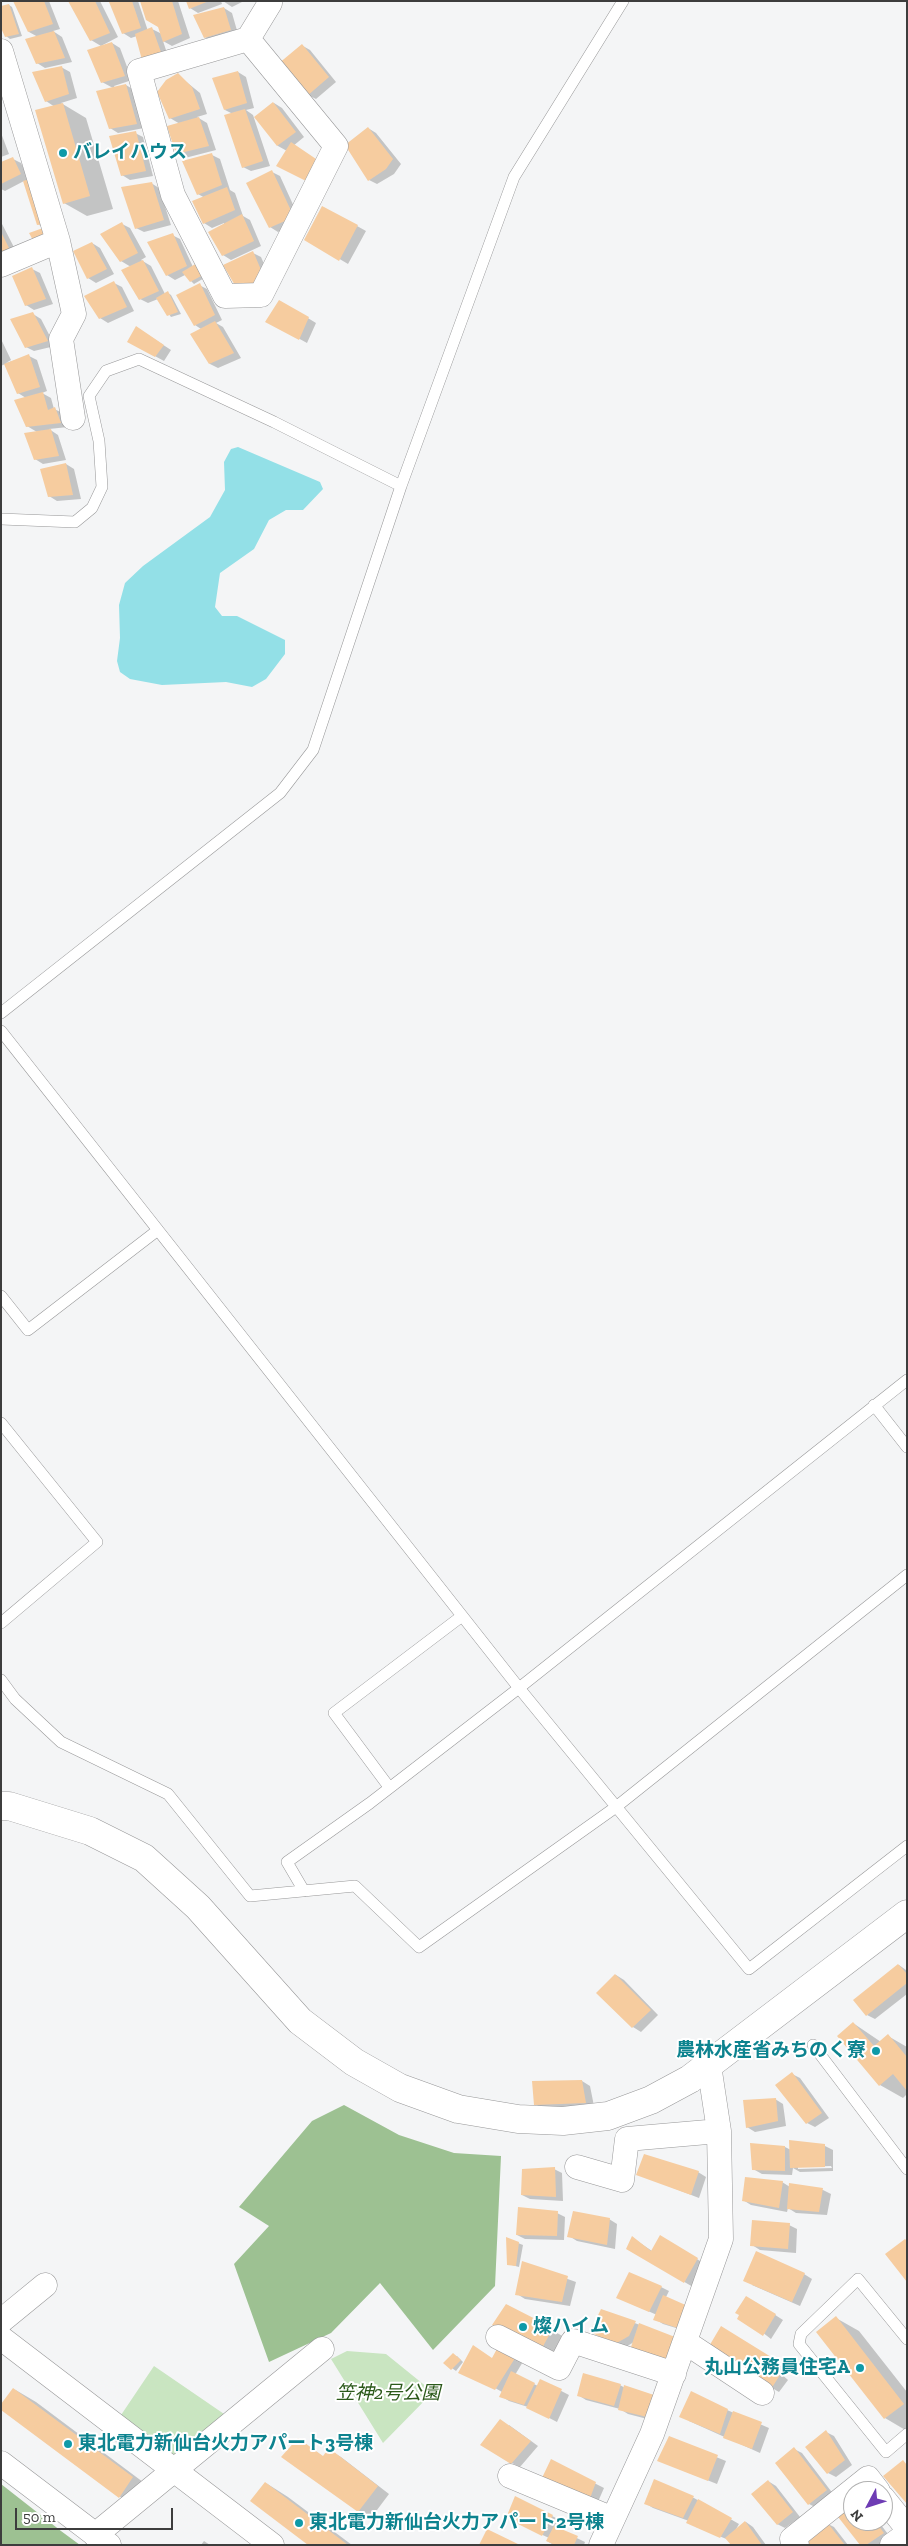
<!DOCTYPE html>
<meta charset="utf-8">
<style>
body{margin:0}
#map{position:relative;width:908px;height:2546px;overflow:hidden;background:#f4f5f6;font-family:"Zilla Slab",serif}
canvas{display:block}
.frame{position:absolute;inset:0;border:2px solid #3d3d3d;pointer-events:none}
.north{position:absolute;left:843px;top:2481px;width:50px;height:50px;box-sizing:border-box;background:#fff;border:1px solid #b1b1b1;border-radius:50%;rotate:230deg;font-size:14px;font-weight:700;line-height:20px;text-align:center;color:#3d3d3d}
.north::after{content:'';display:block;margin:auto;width:18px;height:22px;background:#6e3cb4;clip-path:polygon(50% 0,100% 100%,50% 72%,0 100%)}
.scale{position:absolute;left:15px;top:2508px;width:158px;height:22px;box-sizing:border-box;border:2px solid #3d3d3d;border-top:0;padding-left:6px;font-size:15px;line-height:18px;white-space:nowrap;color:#3d3d3d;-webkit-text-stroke:4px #fff;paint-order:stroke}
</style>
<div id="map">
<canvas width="908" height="2546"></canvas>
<div class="frame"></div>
<div class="north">N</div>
<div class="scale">50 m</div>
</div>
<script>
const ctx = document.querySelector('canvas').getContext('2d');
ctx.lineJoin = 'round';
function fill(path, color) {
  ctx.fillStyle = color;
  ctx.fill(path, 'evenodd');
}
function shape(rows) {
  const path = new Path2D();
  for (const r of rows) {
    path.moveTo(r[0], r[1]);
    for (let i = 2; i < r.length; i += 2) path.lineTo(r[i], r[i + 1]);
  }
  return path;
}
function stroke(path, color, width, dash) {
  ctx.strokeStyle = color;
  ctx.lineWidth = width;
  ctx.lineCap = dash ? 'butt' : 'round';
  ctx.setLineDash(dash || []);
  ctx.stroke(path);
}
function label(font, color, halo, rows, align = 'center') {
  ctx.font = font + ' "Zilla Slab","Noto Sans JP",serif';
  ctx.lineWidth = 4;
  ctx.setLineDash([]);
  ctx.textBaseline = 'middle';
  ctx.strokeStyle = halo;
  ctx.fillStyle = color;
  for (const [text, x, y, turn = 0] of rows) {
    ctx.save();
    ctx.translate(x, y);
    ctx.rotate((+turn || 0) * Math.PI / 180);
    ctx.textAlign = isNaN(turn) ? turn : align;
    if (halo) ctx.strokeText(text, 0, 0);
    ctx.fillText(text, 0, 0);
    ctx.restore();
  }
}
fill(shape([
 [347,2351,386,2354,433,2392,383,2443,331,2359],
 [154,2366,227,2416,172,2462,117,2421]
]), '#c9e5c1');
fill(shape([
 [344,2105,399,2135,454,2153,501,2156,495,2286,433,2350,380,2283,331,2333,269,2362,234,2264,269,2226,239,2207,312,2121],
 [1,2484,61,2531,80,2545,1,2545]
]), '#9dc192');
fill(shape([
 [238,447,320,482,323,489,303,510,286,510,269,520,254,549,220,573,215,607,222,616,237,616,285,640,285,654,266,679,252,687,226,682,162,685,130,679,120,672,117,661,120,638,119,605,125,583,143,566,210,517,225,490,224,462,231,449]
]), '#93e0e7');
fill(shape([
 [15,1,49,1,60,29,53,31,62,37,72,62,45,68,37,63,38,37,29,32],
 [69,1,100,1,118,37,101,46,91,40],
 [115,1,138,1,148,31,152,29,162,34,164,29,141,1,178,1,190,38,172,46,163,41,169,59,137,36,131,38,123,33,110,3],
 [187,1,221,1,222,4,198,13,190,8],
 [223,1,244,1,232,7],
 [9,5,12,7,22,36,10,39,6,36],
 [224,8,232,13,238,34,213,42,205,37],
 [112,43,120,48,132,80,114,86,115,88,126,85,134,90,144,128,118,133,110,128,113,88,102,82],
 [303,46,310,50,336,82,316,99,308,95],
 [61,67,70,72,77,98,61,103,86,118,113,209,87,216,64,203,55,107,46,101],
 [238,72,246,77,254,108,246,110,253,115,270,166,251,171,243,167,233,114,225,110],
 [178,75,200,93,207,114,197,117,207,123,216,150,185,158,177,153,180,124,170,118],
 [274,103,282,108,304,137,287,151,278,146,255,117],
 [368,128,376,133,401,164,394,174,377,184,369,180],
 [1,133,9,154,1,157],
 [135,133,143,137,153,176,130,180,122,175],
 [212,155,220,159,230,190,235,193,243,216,250,220,261,246,231,260,223,255,224,223,212,228,204,223,205,198,198,194],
 [13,159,21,163,30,180,42,227,38,224,24,181,5,191,1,189,1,164],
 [272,172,280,176,301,222,278,232,270,227],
 [151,183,159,188,171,225,144,232,136,228],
 [323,207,366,231,348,264,306,239],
 [1,222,19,257,1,264],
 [122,224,130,228,146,257,141,260,151,266,165,294,168,293,171,295,181,314,171,317,158,299,148,303,140,299,131,267,121,261],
 [172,235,180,239,193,267,206,277,194,284,185,275,175,280,167,275],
 [92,243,100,248,114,274,96,283,88,278],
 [253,253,261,257,272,282,246,291],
 [32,269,40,273,53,304,34,310,26,305],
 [114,283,122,287,134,311,108,323,100,318],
 [199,285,207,289,222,320,216,323,223,327,241,358,218,368,210,364,192,334,201,329,195,325],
 [280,301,316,323,307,343,267,321],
 [33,314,41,319,55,346,34,351,26,347],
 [145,333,171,350,164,361,129,342],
 [1,339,11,360,6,363,29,356,37,360,47,391,42,393,51,398,54,409,63,413,68,427,49,429,58,435,66,460,43,464,35,459,37,432,27,426,26,398,18,393,5,364,1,366],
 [66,464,74,469,81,499,57,501,49,496],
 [899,1965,906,1970,907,1994,875,2019,867,2015],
 [616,1975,624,1980,658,2015,641,2032,633,2027,598,1993],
 [853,2023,881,2042,888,2036,907,2047,907,2094,903,2098,880,2085],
 [792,2074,800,2078,829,2118,815,2127,807,2123],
 [582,2081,590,2086,594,2106,544,2109,535,2104],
 [775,2099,783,2104,786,2126,755,2132,747,2127],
 [752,2145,785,2147,791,2150,825,2146,833,2150,833,2171,800,2172,793,2168,792,2175,762,2174,753,2169],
 [831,2166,832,2168,798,2169,798,2167],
 [554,2169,562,2173,563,2201,530,2199,522,2195],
 [698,2172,706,2177,699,2198,637,2174],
 [782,2182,790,2187,790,2185,823,2190,831,2194,827,2215,796,2213,788,2208,787,2212,751,2205,743,2200],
 [557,2213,565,2217,564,2240,525,2239,517,2235],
 [609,2219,617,2224,615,2249,577,2241,569,2236],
 [789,2225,797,2229,796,2253,760,2250,752,2245],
 [661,2237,705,2264,693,2287,628,2249,633,2238,652,2251],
 [508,2239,523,2245,519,2267,508,2264],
 [523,2263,576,2282,570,2306,525,2299,517,2294],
 [804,2274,812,2279,800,2306,752,2285],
 [661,2287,669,2291,666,2297,689,2332,663,2324,655,2319,657,2315,618,2298],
 [755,2302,783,2320,771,2339,740,2315],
 [507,2305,575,2343,564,2362,516,2338],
 [602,2311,640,2325,673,2365,634,2342,624,2348,599,2336],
 [836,2318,859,2331,907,2392,907,2431,885,2418,818,2332],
 [729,2332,783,2366,779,2372,788,2380,779,2392,772,2388],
 [498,2348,524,2360,515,2375,538,2386,540,2380,569,2395,557,2422,528,2407,509,2401,501,2396,502,2392,490,2385,492,2359],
 [457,2356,463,2362,456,2371,445,2363],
 [620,2385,625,2388,655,2421,628,2414,620,2409,586,2400,578,2395],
 [14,2389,36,2402,155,2491,142,2510,119,2496],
 [727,2410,769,2428,760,2453,689,2421],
 [509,2425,538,2446,520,2467,512,2463],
 [826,2432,834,2436,852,2465,836,2477,828,2473],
 [669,2438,726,2461,717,2484,659,2461],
 [298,2440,324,2457,329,2450,341,2457,389,2494,371,2518,359,2511],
 [794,2449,802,2453,834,2495,817,2508,809,2504],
 [551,2461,604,2488,597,2504],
 [654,2481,694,2498,739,2524,735,2531,746,2522,753,2527,766,2545,733,2545,729,2540,696,2527,689,2521,653,2508,645,2503],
 [768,2481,776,2486,800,2517,785,2528,777,2524],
 [266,2483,288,2497,352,2545,310,2545],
 [552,2516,560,2520,556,2528,585,2542,584,2545,554,2545,547,2541,549,2538,515,2522],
 [853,2521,878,2521,891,2538,880,2545,861,2545],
 [826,2523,834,2527,848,2545,811,2545],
 [204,2541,210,2545,201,2545]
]), '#0003');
fill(shape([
 [13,1,44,1,53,24,28,32],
 [68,1,95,1,110,33,90,41],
 [132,1,141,28,122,34,109,2],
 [140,1,172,1,182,34,163,42,158,27,146,20],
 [186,1,209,1,189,9],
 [9,4,19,34,5,37,1,28,1,6],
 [224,7,231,30,204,38,193,15],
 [152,27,162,55,142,60,135,34],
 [54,31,65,58,36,64,25,39],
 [112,42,125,76,101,83,87,50],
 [302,44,329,77,307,96,278,64],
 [62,66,69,94,45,102,32,72],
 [238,71,247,103,224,110,212,78],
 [178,73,192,87,200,109,169,119,157,92,166,80],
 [126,84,137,124,109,129,96,91],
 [273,102,296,132,277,146,254,117],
 [63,103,90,196,63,204,35,110],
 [245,109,263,161,242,168,224,115],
 [199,117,209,146,176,154,167,126],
 [368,127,393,159,386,169,368,181,345,145],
 [136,131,146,171,121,176,109,136],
 [291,142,319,161,306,181,276,166],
 [212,153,222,185,197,195,182,161],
 [13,157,21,174,1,184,1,162],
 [272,170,294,217,269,228,246,183],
 [32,178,45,224,37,225,23,181],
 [152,182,164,220,135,229,121,187],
 [227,187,235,210,203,224,192,201],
 [322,206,358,225,339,261,304,240],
 [242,214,254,241,222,256,208,232],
 [122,222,138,253,120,262,100,234],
 [43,228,46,235,34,242,29,233],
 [1,232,11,252,1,256],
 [173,233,187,266,166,276,147,242],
 [92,242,107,269,87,279,73,251],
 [253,251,264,277,247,286,236,287,223,265],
 [143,260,159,291,139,300,121,270],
 [197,263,203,275,190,282,182,272],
 [32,267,46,299,25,306,12,276],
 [114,281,127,307,99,319,84,296],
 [200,283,215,315,194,326,176,295],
 [168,291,178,312,167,316,156,298],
 [279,300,309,317,299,340,265,322],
 [33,312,48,341,25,348,10,319],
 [215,321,234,353,209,364,190,334],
 [136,326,164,345,155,357,127,342],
 [29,354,40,387,17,394,4,364],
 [43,392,48,410,55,407,61,423,26,427,14,400],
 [51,429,59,456,34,460,24,433],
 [66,463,73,495,48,497,40,469],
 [898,1964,907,1974,907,1983,866,2016,853,2000],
 [615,1974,651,2010,632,2028,596,1993],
 [853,2022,874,2046,888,2034,907,2057,907,2091,893,2074,879,2086,837,2036],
 [792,2072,822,2113,806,2124,775,2085],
 [582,2080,586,2103,534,2105,532,2081],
 [776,2098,778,2121,746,2128,743,2100],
 [789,2140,825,2144,825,2167,790,2168],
 [750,2143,785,2146,785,2171,752,2170],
 [644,2154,699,2171,691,2195,636,2175],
 [555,2167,556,2197,521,2195,522,2169],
 [745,2177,783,2181,779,2208,742,2201],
 [789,2183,823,2188,819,2212,787,2209],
 [518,2207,558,2211,557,2236,516,2235],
 [573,2211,610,2218,607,2245,567,2237],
 [752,2220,790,2223,788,2249,750,2246],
 [660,2235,698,2258,684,2283,626,2249,632,2236,651,2251],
 [506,2237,519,2242,516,2266,507,2265],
 [905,2239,907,2241,907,2282,885,2254],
 [756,2251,805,2273,792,2302,743,2281],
 [522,2261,568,2276,562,2302,515,2295],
 [629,2272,662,2286,649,2312,616,2298],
 [663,2295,690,2307,681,2329,653,2320],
 [746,2296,776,2314,763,2336,737,2319,739,2315,735,2313],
 [506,2304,553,2328,541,2350,492,2325],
 [601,2309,636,2321,629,2336,615,2344,590,2332],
 [836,2316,904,2404,884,2419,816,2332],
 [639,2323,675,2337,665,2361,630,2350],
 [721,2326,776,2360,772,2367,780,2375,771,2389,708,2348],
 [473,2345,492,2358,498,2347,517,2355,495,2390,458,2373],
 [453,2353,461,2360,451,2370,443,2363],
 [511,2371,535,2383,524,2405,499,2397],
 [583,2373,621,2384,614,2406,577,2396],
 [540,2379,562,2389,549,2419,526,2408],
 [624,2385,654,2395,647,2417,618,2410],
 [13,2388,133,2477,119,2498,1,2410,1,2404],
 [691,2391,728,2409,720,2434,679,2417],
 [733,2411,762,2422,752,2449,723,2438],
 [500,2419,531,2441,511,2464,480,2445],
 [826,2430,845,2460,827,2474,805,2447],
 [669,2436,718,2455,708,2481,657,2461],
 [298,2438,323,2456,329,2448,378,2486,358,2512,281,2457],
 [794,2447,827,2490,808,2505,775,2463],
 [551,2459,596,2482,589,2501,541,2480],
 [903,2460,907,2465,907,2504,883,2476],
 [654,2479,694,2496,683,2518,644,2504],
 [768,2480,793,2512,777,2525,751,2494],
 [265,2482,348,2545,308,2545,250,2501],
 [515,2496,553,2515,542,2536,506,2518],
 [698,2499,732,2518,720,2538,686,2523],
 [853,2501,853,2521,875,2521,884,2533,866,2545,860,2545,835,2513],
 [745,2521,762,2545,731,2545,725,2538],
 [826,2521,845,2545,809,2545,803,2538],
 [554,2526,578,2536,574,2545,555,2545,546,2541],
 [487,2529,520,2545,479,2545]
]), '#f6cc9f');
const service = shape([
 [1,519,75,522,92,508,102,487,99,441,89,396,106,371,139,359,274,422,401,486],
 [1,1013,280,793,313,750,401,486,514,177,623,1],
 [1,1031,519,1688,749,1969,907,1846],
 [1,1296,28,1330,158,1230],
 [874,1405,907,1447],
 [1,1423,97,1542,1,1623],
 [1,1680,15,1699,61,1742,168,1794,250,1896,355,1886,419,1947,616,1807,907,1575],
 [389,1787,334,1713,462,1616],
 [304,1891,287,1862,370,1803,519,1688,907,1380],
 [813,2045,907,2169],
 [907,2339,858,2279,801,2334,799,2344,886,2452,907,2434]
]);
const minor = shape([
 [248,39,336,146,261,295,225,296,173,195,139,71,248,39,270,3,269,1],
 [1,51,58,241,1,265],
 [58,241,74,314,61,339,73,418],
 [577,2167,622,2180,627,2139,719,2131],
 [1,2321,45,2285],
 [498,2337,559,2368,573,2341,674,2374],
 [1,2338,272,2545],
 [685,2342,762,2393],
 [1,2463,109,2545],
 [510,2476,613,2519],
 [883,2498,907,2528],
 [95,2535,322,2349],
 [601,2545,652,2434,721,2239,719,2131,709,2065],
 [797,2545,792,2539,868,2478,878,2491],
 [892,2545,907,2534]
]);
const tertiary = shape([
 [1,1806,9,1806,90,1831,144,1858,198,1907,300,2021,354,2062,400,2088,458,2109,518,2119,563,2121,608,2116,651,2100,690,2079,907,1914]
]);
stroke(service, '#979798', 12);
stroke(minor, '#979798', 25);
stroke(tertiary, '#979798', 29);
stroke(service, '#fff', 11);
stroke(minor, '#fff', 24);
stroke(tertiary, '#fff', 28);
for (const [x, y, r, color] of [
 [63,153,5,"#0f9aa8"],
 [876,2051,5,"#0f9aa8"],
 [523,2327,5,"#0f9aa8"],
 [860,2368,5,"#0f9aa8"],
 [68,2444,5,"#0f9aa8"],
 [299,2523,5,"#0f9aa8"]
]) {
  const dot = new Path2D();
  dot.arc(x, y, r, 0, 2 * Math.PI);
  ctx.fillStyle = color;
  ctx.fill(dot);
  stroke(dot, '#fff', 2);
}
label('bold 19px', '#0d838f', '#fff', [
 ["バレイハウス",73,153],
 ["農林水産省みちのく寮",866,2051,"right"],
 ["燦ハイム",533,2327],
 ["丸山公務員住宅A",850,2368,"right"],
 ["東北電力新仙台火力アパート3号棟",78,2444],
 ["東北電力新仙台火力アパート2号棟",309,2523]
], 'left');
label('italic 19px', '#2c5a1b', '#fff', [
 ["笠神2号公園",388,2394]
]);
</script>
